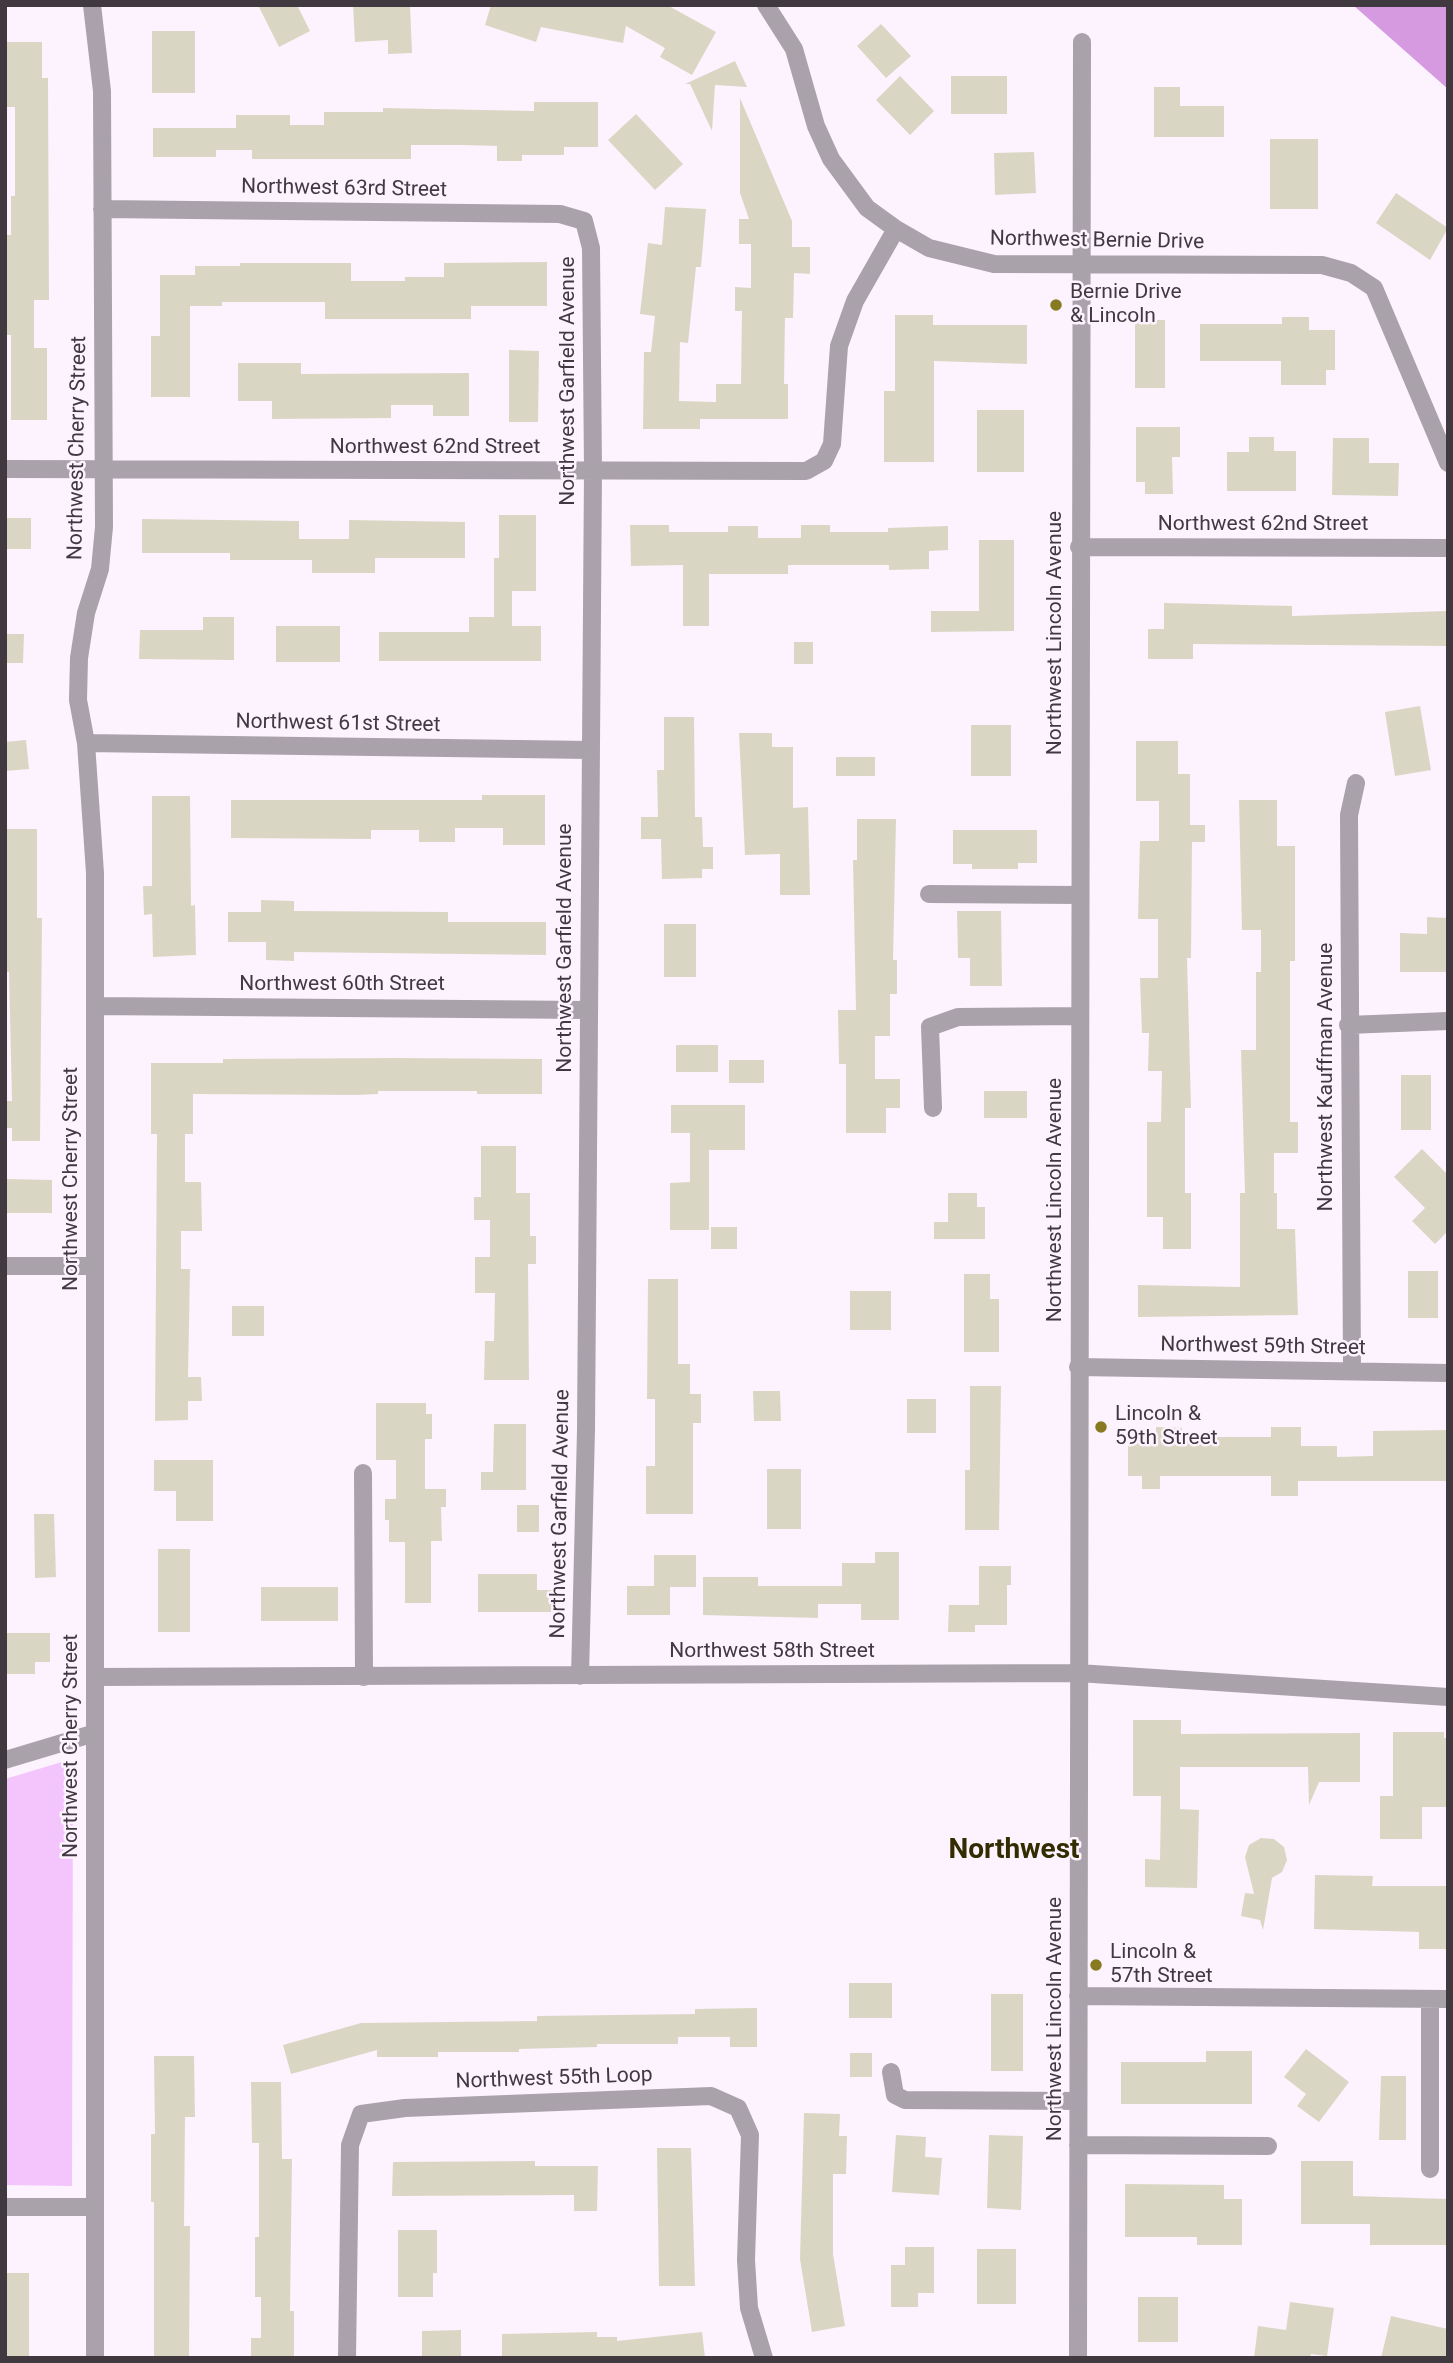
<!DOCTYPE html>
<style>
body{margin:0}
#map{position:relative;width:1453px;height:2363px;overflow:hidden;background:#fcf3fe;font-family:Roboto,sans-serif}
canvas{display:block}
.frame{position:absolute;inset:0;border:7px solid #403a40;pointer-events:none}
</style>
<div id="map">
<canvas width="1453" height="2363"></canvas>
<div class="frame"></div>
</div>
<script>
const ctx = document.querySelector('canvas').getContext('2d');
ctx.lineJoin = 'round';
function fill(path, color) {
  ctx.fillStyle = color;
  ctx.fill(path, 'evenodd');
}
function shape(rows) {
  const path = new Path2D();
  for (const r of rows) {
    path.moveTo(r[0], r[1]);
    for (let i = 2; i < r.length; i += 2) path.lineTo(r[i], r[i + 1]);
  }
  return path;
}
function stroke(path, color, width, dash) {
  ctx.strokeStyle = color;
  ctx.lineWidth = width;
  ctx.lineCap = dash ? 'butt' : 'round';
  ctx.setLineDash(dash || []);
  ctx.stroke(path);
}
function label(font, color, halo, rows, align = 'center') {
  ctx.font = font + ' Roboto,sans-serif';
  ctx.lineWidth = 5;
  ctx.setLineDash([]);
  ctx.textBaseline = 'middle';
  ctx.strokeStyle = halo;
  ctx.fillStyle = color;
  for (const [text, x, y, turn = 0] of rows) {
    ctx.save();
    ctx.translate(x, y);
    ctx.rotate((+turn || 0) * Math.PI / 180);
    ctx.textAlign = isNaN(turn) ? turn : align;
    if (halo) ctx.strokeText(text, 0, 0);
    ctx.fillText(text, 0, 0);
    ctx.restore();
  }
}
fill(shape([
 [62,1762,73,1769,72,2186,5,2185,5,1779]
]), '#f4c5fd');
fill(shape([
 [1353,5,1448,5,1448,89]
]), '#d59adf');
fill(shape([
 [258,5,297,5,310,31,279,47],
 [353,5,410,6,412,53,388,54,388,40,355,42],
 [491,5,667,5,716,32,692,75,660,57,665,48,626,26,623,43,541,27,536,42,485,25],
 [881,24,911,56,886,78,857,46],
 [152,31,195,31,195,93,152,93],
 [5,42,42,42,42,78,48,78,49,300,34,300,34,348,47,348,47,420,11,420,11,335,5,335,5,235,11,235,11,196,15,196,15,107,5,107],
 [735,61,747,87,715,85,712,131,690,84,685,84],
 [900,76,934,111,910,135,876,100],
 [951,76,1007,76,1007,114,951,114],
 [1154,87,1180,87,1180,106,1224,106,1224,137,1154,137],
 [740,98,792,221,792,247,810,247,810,274,794,273,793,318,785,318,784,384,788,384,788,419,700,419,700,429,643,429,644,352,651,352,655,316,640,314,648,243,662,245,665,207,706,209,701,267,696,267,688,343,680,342,679,401,716,402,716,384,741,384,742,311,735,311,735,287,751,288,751,244,739,244,739,219,749,219,740,193],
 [534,102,598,102,598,147,564,147,564,155,522,155,522,161,497,161,497,146,462,145,411,145,411,159,252,159,252,150,216,150,216,157,153,157,153,128,236,128,236,115,290,115,290,125,324,125,324,112,383,112,383,108,534,111],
 [636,114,683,164,655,190,608,140],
 [1270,139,1318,139,1318,209,1270,209],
 [1034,152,1036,193,995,195,994,153],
 [1396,193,1448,228,1430,260,1376,223],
 [547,262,547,306,471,306,471,319,325,319,325,302,222,302,222,306,190,306,190,397,151,397,151,336,160,336,160,275,195,275,195,266,240,266,240,263,351,263,351,281,405,281,405,277,444,277,444,263],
 [895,315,933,315,933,325,1027,325,1027,364,934,361,934,462,884,462,884,391,895,391],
 [1282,317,1309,317,1309,330,1335,330,1335,370,1326,370,1326,385,1281,385,1281,361,1200,361,1200,324,1282,324],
 [1135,320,1165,320,1165,388,1135,388],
 [509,350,539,351,538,422,509,422],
 [238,363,301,363,301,374,469,373,469,416,433,416,433,405,391,405,391,418,272,419,272,401,238,401],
 [977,410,1024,410,1024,472,977,472],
 [1136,427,1180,427,1180,457,1172,457,1173,494,1145,494,1145,482,1136,482],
 [1249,437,1274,437,1274,451,1296,451,1296,491,1227,491,1227,452,1249,452],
 [1333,438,1369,438,1369,463,1399,463,1398,496,1332,495],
 [499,515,536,515,536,591,512,591,512,626,541,626,541,661,379,661,379,632,469,632,469,617,494,617,494,558,499,558],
 [5,518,31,518,31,549,5,549],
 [142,519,299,521,299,539,349,539,349,520,465,522,465,558,375,558,375,573,312,573,312,560,230,560,230,553,142,553],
 [630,525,669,525,669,532,728,532,728,526,758,526,758,538,801,538,801,525,830,525,830,532,888,532,888,528,948,526,948,550,929,551,929,569,889,570,889,565,788,565,788,574,709,574,709,626,683,626,683,565,631,566],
 [979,540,1014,540,1014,631,931,632,931,611,979,611],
 [1164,603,1292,606,1292,616,1448,611,1448,646,1193,644,1193,659,1148,659,1148,629,1164,629],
 [203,617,234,617,234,660,139,659,140,630,203,630],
 [276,626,340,626,340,662,276,662],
 [5,634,24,634,23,663,5,663],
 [794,642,813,642,813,664,794,664],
 [1420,706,1431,770,1395,776,1385,712],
 [664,717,694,717,695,817,702,817,703,847,713,847,713,869,702,869,702,878,662,879,661,839,641,839,641,817,658,817,657,770,664,770],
 [971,725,1011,725,1011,776,971,776],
 [739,733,772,733,772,747,793,747,793,808,808,807,810,895,780,895,780,854,745,855],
 [26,740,29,769,5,771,5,742],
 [1136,741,1178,741,1178,774,1190,774,1190,825,1205,825,1205,842,1192,842,1191,958,1187,958,1191,1108,1185,1108,1185,1193,1191,1193,1191,1249,1163,1249,1163,1217,1147,1217,1147,1122,1161,1122,1162,1071,1148,1071,1149,1033,1142,1033,1140,978,1158,978,1158,919,1138,919,1140,841,1159,841,1159,801,1136,801],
 [836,757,875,757,875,776,836,776],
 [482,795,545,795,545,845,503,845,503,828,455,828,455,842,419,842,419,830,371,830,371,839,231,838,231,800,482,800],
 [152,796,190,796,191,906,195,905,196,955,153,957,152,914,144,915,143,886,152,886],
 [1239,800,1277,800,1277,846,1295,846,1295,961,1290,961,1290,1122,1298,1122,1298,1153,1274,1153,1274,1193,1277,1193,1277,1229,1295,1229,1298,1315,1138,1317,1138,1285,1240,1287,1240,1193,1245,1193,1241,1050,1256,1050,1256,972,1261,972,1261,930,1242,930],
 [857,819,896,819,893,960,897,960,897,994,890,994,890,1036,875,1036,875,1079,900,1079,900,1108,886,1108,886,1133,846,1133,846,1064,839,1064,838,1010,856,1010,853,860,857,860],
 [5,829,37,829,37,918,42,918,40,1141,12,1141,12,1128,5,1128,5,1101,12,1101,9,972,6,972,5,948],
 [953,830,1037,830,1037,863,1018,863,1018,869,972,869,972,864,953,864],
 [261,900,294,901,294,911,448,912,448,922,546,922,546,955,294,952,294,961,266,960,266,942,228,942,228,912,261,912],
 [957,911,1001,911,1002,986,970,986,970,958,958,958],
 [1427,917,1448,918,1448,972,1400,972,1400,933,1427,934],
 [664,924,696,924,696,977,664,977],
 [676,1045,718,1045,718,1072,676,1072],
 [396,1058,542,1059,542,1094,477,1094,477,1091,378,1091,378,1094,356,1095,193,1094,193,1134,185,1134,185,1182,201,1182,202,1231,181,1231,181,1269,190,1269,188,1377,201,1377,202,1401,188,1401,188,1420,155,1421,157,1134,151,1134,151,1063,223,1063,223,1059],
 [729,1060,764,1060,764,1083,729,1083],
 [1401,1075,1431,1075,1431,1130,1401,1130],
 [984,1091,1027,1091,1027,1118,984,1118],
 [671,1105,745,1105,745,1150,709,1150,709,1230,670,1230,670,1183,690,1182,690,1133,671,1133],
 [481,1146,516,1146,516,1193,530,1193,530,1236,536,1236,536,1264,528,1264,529,1380,484,1380,485,1341,494,1341,495,1293,475,1293,475,1257,490,1257,490,1220,474,1220,474,1197,481,1197],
 [1422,1149,1448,1175,1448,1231,1435,1244,1412,1221,1425,1208,1394,1177],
 [5,1179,52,1180,52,1213,5,1213],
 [948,1193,977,1193,977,1207,985,1207,985,1239,934,1239,934,1222,948,1222],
 [711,1227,737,1227,737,1249,711,1249],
 [1408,1271,1438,1271,1438,1318,1408,1318],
 [964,1274,990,1274,990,1299,999,1299,999,1352,964,1352],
 [648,1279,678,1279,678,1364,690,1364,690,1394,701,1394,701,1423,693,1423,693,1514,646,1514,646,1466,655,1466,655,1399,647,1399],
 [850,1291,891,1291,891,1330,850,1330],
 [232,1306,264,1306,264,1336,232,1336],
 [970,1386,1001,1386,999,1530,965,1530,965,1470,970,1470],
 [753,1391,780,1391,781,1421,754,1421],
 [907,1399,936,1399,936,1433,907,1433],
 [376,1403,426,1403,426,1414,432,1414,432,1439,425,1439,425,1489,446,1489,446,1507,441,1507,442,1541,431,1541,431,1603,405,1603,405,1542,389,1542,389,1520,385,1520,385,1499,396,1499,396,1460,376,1460],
 [494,1424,526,1424,526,1490,481,1490,481,1472,493,1472],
 [1156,1427,1182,1428,1182,1437,1271,1437,1271,1427,1301,1427,1301,1446,1337,1446,1337,1457,1373,1456,1373,1431,1448,1430,1448,1481,1298,1481,1298,1496,1271,1496,1271,1476,1160,1476,1160,1489,1142,1489,1142,1476,1128,1476,1128,1442,1156,1443],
 [154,1460,213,1460,213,1521,176,1521,176,1491,154,1491],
 [767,1469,801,1469,801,1529,767,1529],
 [517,1505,539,1505,539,1532,517,1532],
 [34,1514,54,1514,56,1577,35,1578],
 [158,1549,190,1549,190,1632,158,1632],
 [875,1552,899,1552,899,1620,861,1620,861,1604,818,1604,818,1618,703,1615,703,1577,758,1577,758,1586,842,1586,842,1563,875,1563],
 [654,1555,696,1555,696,1587,670,1587,670,1615,627,1615,627,1586,654,1586],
 [979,1566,1011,1566,1011,1585,1007,1585,1007,1625,975,1625,975,1632,948,1632,949,1605,979,1605],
 [478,1574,537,1574,537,1590,551,1590,551,1612,478,1612],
 [261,1587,338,1587,338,1621,261,1621],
 [5,1633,50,1633,50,1662,35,1662,35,1674,5,1674],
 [1133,1720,1181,1720,1181,1734,1360,1733,1360,1782,1319,1782,1309,1805,1308,1767,1180,1767,1180,1809,1199,1810,1197,1888,1145,1887,1145,1859,1160,1860,1161,1796,1133,1796],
 [1393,1732,1444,1732,1444,1738,1448,1738,1448,1807,1422,1807,1422,1839,1380,1839,1380,1796,1393,1796],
 [1261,1838,1274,1839,1284,1847,1287,1860,1282,1872,1272,1878,1263,1930,1260,1920,1241,1916,1245,1893,1254,1894,1245,1857,1249,1845],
 [1315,1875,1373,1876,1372,1886,1448,1886,1448,1949,1419,1949,1419,1932,1314,1929],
 [849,1983,892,1983,892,2018,849,2018],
 [991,1994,1023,1994,1023,2071,991,2071],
 [757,2008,757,2047,730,2047,730,2037,678,2037,678,2044,597,2044,597,2047,519,2049,519,2052,438,2052,438,2057,377,2057,377,2050,291,2074,283,2045,361,2023,537,2021,537,2016,695,2014,695,2009],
 [1306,2049,1349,2082,1319,2122,1297,2106,1306,2094,1284,2077],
 [1206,2051,1252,2051,1252,2104,1121,2104,1121,2062,1206,2062],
 [850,2053,872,2053,872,2077,850,2077],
 [154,2056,194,2056,195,2117,185,2117,184,2226,190,2226,189,2358,154,2358,154,2202,151,2202,151,2134,155,2134],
 [1381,2076,1406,2076,1406,2140,1379,2140],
 [251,2082,281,2082,282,2159,292,2159,290,2311,294,2311,294,2358,251,2358,251,2338,261,2338,261,2297,255,2297,255,2237,259,2237,259,2143,252,2143],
 [804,2113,840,2114,839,2136,847,2136,846,2174,833,2174,833,2254,845,2326,812,2332,800,2259],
 [896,2135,926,2137,925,2157,942,2158,939,2195,892,2192],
 [989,2135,1023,2136,1021,2210,987,2208],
 [657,2148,691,2148,695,2286,659,2286],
 [535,2161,535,2166,598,2166,597,2211,574,2211,574,2195,392,2196,393,2162],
 [1301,2161,1353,2161,1353,2196,1448,2199,1448,2245,1370,2245,1370,2224,1301,2224],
 [1125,2184,1224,2185,1224,2199,1242,2199,1242,2245,1197,2245,1197,2237,1125,2237],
 [398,2230,437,2230,437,2273,433,2273,433,2297,398,2297],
 [905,2247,934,2247,934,2293,918,2293,918,2307,891,2307,891,2265,905,2265],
 [977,2249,1016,2249,1016,2304,977,2304],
 [5,2273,29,2273,29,2358,5,2358],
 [1138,2297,1178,2297,1178,2342,1138,2342],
 [1290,2302,1334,2308,1327,2356,1311,2354,1310,2358,1254,2358,1258,2326,1286,2330],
 [1391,2316,1448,2329,1448,2358,1381,2358],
 [461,2330,461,2358,422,2358,422,2331],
 [597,2332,597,2337,617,2337,617,2341,702,2332,705,2358,502,2358,502,2334]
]), '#d9d7c3');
stroke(shape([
 [92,5,102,91,104,527,100,569,86,613,79,658,78,700,86,743,95,873,95,2358],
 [766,5,794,49,816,126,831,159,867,208,896,229,929,248,994,264,1322,265,1351,273,1374,288,1448,463],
 [102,209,560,214,584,221,591,248,593,471,586,1430,580,1676],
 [5,469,806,471,824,461,832,444,839,346,855,301,896,229],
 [1079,547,1448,548],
 [86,743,590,750],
 [929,894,1079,895],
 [95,1006,589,1010],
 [1348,1025,1448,1021],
 [933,1108,930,1027,958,1017,1079,1016],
 [5,1266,94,1266],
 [1078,1367,1448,1373],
 [1352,1371,1349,815,1356,783],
 [363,1473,364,1677],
 [95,1677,1078,1673,1448,1697],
 [5,1760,95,1733],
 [1078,1996,1448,1999],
 [1430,1999,1430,2169],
 [891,2072,895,2095,905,2100,1078,2101],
 [1078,2145,1268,2146],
 [5,2207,95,2207],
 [347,2358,350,2145,361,2114,405,2108,711,2096,738,2108,750,2135,746,2260,749,2308,764,2358],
 [1078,2358,1082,42]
]), '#a9a2aa', 18);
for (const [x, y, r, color] of [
 [1056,305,7,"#877a20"],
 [1101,1427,7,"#877a20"],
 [1096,1965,7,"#877a20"]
]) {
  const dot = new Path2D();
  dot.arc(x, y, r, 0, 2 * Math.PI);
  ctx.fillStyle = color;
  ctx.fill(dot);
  stroke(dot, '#fcf3fe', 2.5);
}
label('21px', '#403a40', '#fcf3fe', [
 ["Northwest 63rd Street",344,189,1],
 ["Northwest Bernie Drive",1097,241,1],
 ["Northwest Garfield Avenue",569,381,-90],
 ["Northwest Cherry Street",78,448,-89],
 ["Northwest 62nd Street",435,448],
 ["Northwest 62nd Street",1263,525],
 ["Northwest Lincoln Avenue",1056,633,-90],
 ["Northwest 61st Street",338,724,1],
 ["Northwest Garfield Avenue",566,948,-90],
 ["Northwest 60th Street",342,985],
 ["Northwest Kauffman Avenue",1327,1077,-90],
 ["Northwest Cherry Street",72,1179,-90],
 ["Northwest Lincoln Avenue",1056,1200,-90],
 ["Northwest 59th Street",1263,1347,1],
 ["Northwest Garfield Avenue",561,1514,-89],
 ["Northwest 58th Street",772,1652],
 ["Northwest Cherry Street",72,1746,-90],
 ["Northwest Lincoln Avenue",1056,2019,-90],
 ["Northwest 55th Loop",554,2079,-2]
]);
label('21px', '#403a40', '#fcf3fe', [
 ["Bernie Drive",1070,293],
 ["& Lincoln",1070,317],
 ["Lincoln &",1115,1415],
 ["59th Street",1115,1439],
 ["Lincoln &",1110,1953],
 ["57th Street",1110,1977]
], 'left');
label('bold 28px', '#322c00', '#fcf3fe', [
 ["Northwest",1014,1851]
]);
</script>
